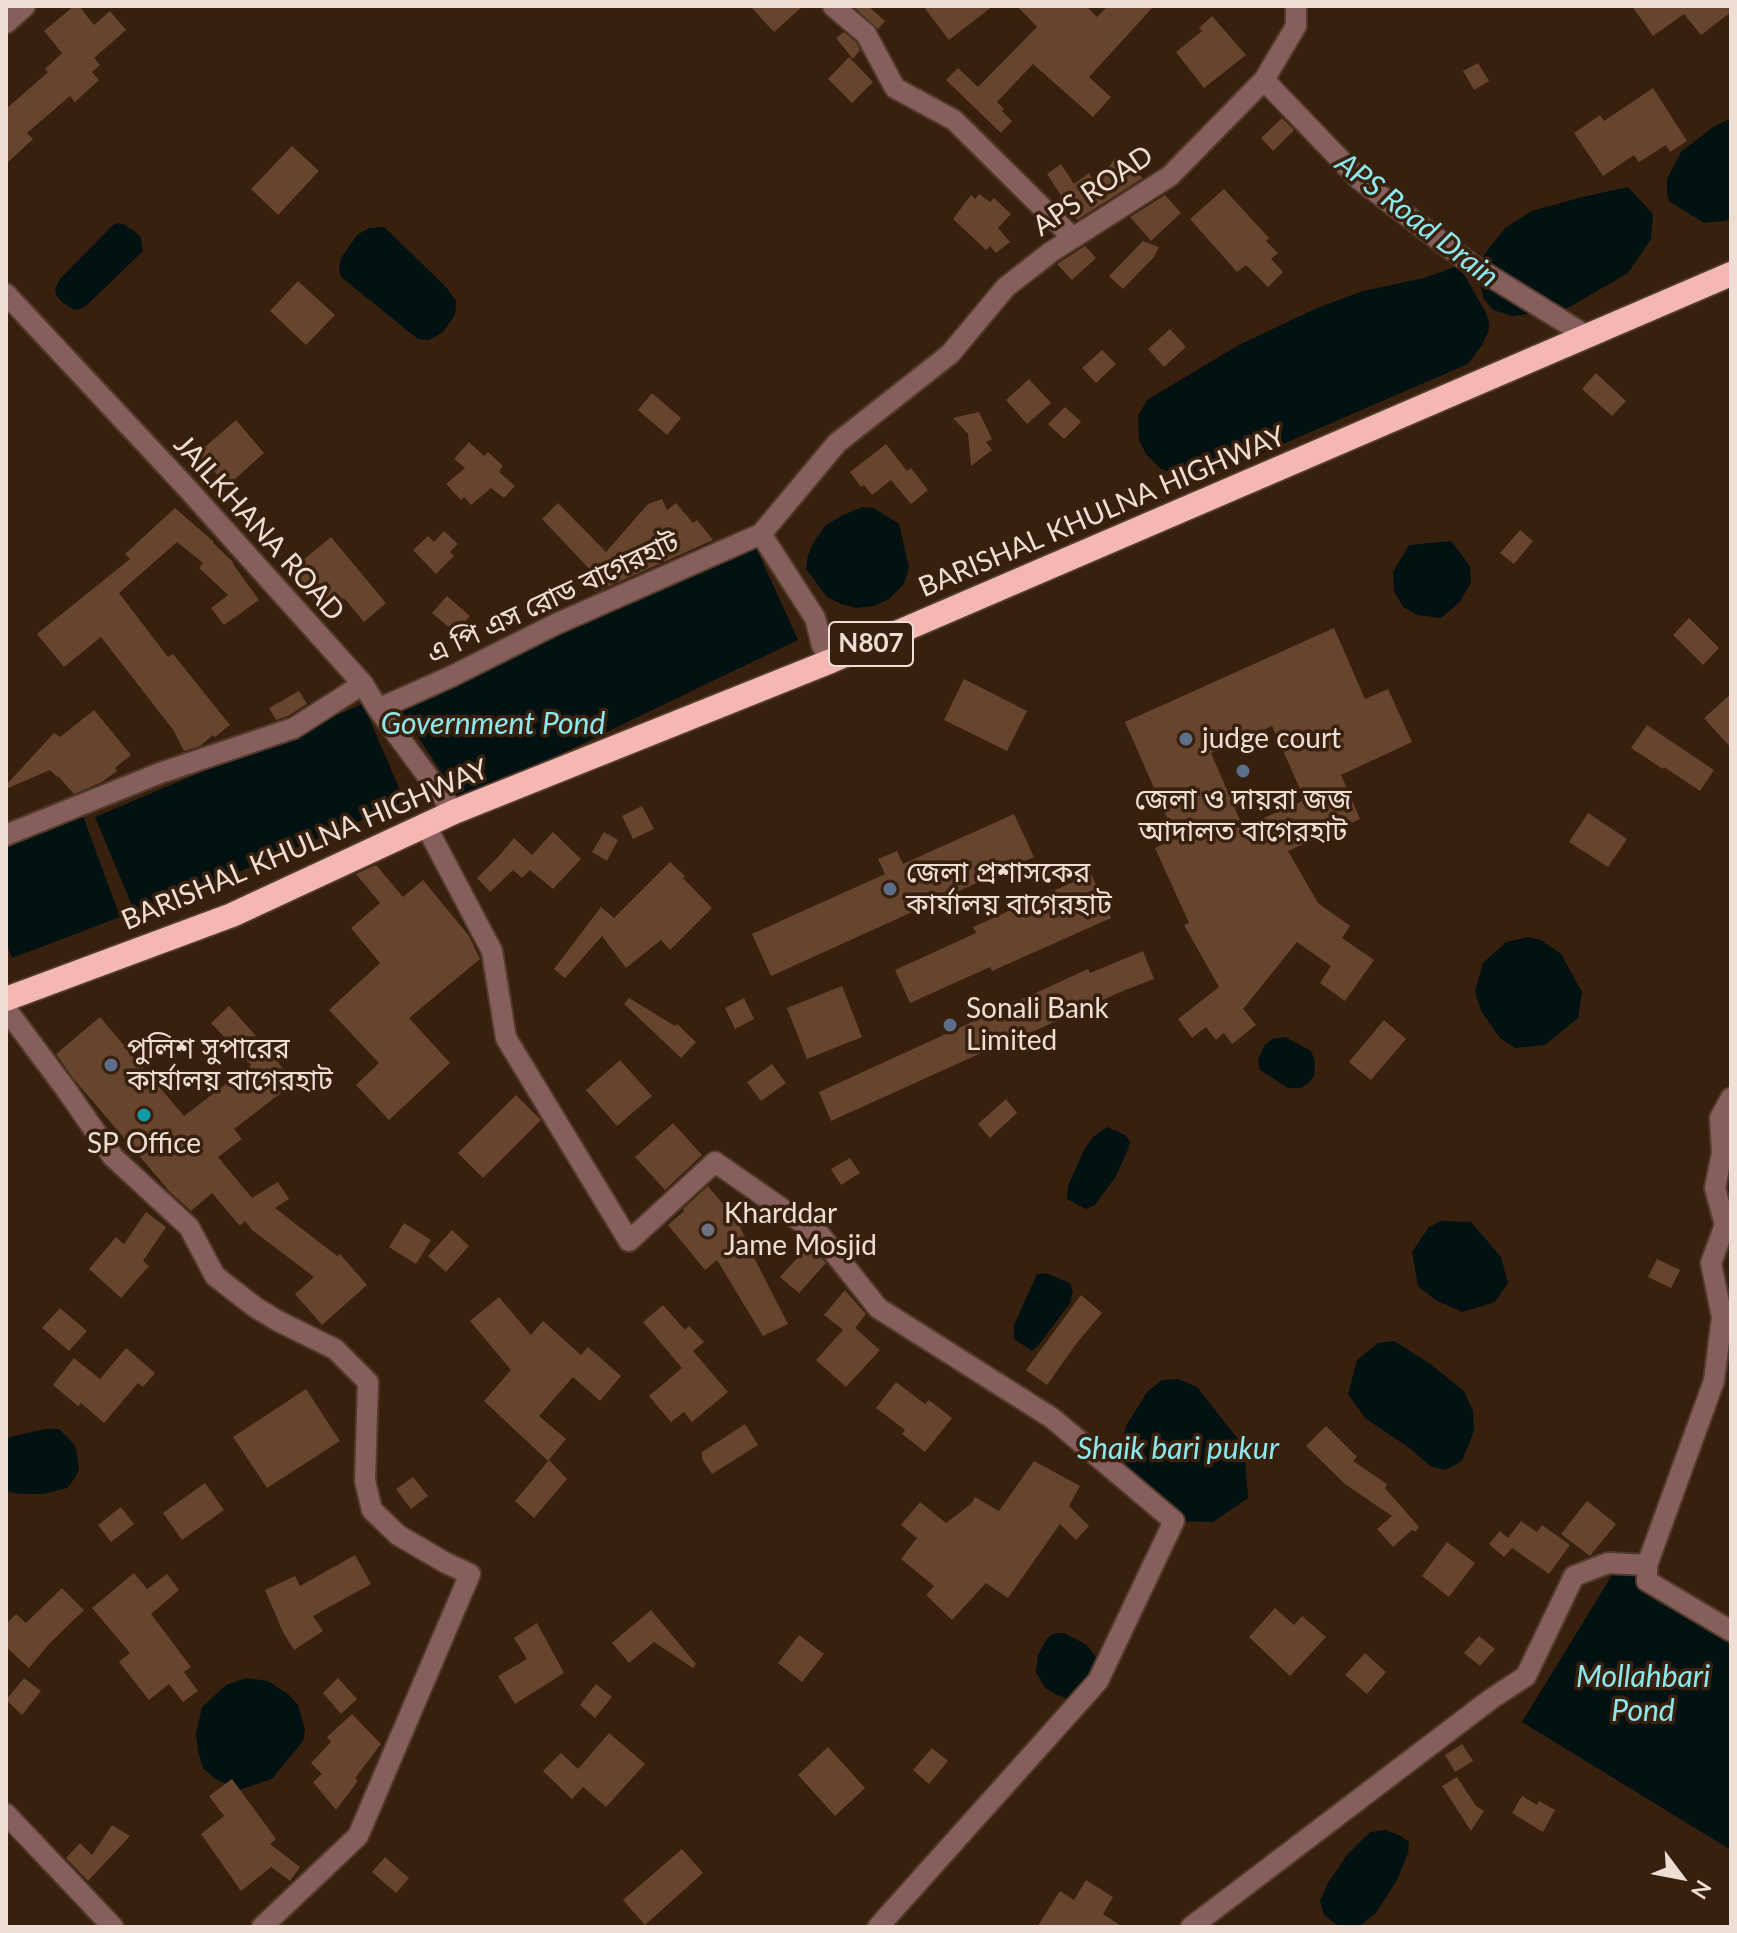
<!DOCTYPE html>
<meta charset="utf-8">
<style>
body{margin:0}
#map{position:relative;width:1737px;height:1933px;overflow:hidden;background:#38200f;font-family:Lato,sans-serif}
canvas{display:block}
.frame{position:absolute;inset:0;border:8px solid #efded4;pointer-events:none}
.north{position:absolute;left:1641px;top:1837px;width:80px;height:80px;-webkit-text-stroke:6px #38200f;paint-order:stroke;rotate:122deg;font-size:22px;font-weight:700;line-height:32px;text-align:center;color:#efded4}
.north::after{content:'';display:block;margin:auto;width:28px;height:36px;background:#efded4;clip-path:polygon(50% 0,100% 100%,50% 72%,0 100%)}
</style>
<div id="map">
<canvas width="1737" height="1933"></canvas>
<div class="frame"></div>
<div class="north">N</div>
</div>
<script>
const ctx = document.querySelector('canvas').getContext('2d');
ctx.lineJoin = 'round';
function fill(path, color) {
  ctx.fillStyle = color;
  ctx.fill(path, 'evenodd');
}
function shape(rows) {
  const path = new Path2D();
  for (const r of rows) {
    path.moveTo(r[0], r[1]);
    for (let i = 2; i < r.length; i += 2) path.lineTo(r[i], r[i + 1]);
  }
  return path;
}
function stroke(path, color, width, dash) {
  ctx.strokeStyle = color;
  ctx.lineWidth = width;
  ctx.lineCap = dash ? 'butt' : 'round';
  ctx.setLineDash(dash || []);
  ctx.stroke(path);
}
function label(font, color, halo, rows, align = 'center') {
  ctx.font = font + ' Lato,"Noto Sans Bengali",sans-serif';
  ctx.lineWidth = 7;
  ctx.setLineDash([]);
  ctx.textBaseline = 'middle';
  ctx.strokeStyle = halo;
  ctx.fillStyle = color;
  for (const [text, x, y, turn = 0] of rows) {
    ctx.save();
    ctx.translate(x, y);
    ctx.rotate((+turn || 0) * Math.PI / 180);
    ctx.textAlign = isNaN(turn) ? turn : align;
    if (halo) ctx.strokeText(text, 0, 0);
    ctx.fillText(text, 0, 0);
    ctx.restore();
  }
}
fill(shape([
 [1731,118,1731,220,1704,223,1669,201,1667,193,1667,179,1681,152,1713,127],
 [1628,187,1653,214,1651,239,1628,273,1564,310,1512,316,1493,310,1484,299,1478,276,1484,255,1505,228,1532,211,1582,197],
 [119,223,125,225,138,234,141,238,143,251,86,306,77,310,72,309,61,301,56,295,55,290,60,279,113,225],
 [384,227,446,287,456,301,455,315,443,332,429,340,418,339,341,277,339,267,341,258,357,235,369,228],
 [1455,267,1461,269,1486,313,1489,323,1489,330,1482,345,1468,364,1248,459,1200,473,1176,474,1161,469,1146,454,1139,440,1138,416,1147,400,1239,345,1317,308,1363,291,1424,278],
 [863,507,874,508,899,524,909,567,904,584,889,599,874,606,856,608,841,604,827,597,806,569,808,555,815,540,826,525,843,515],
 [1451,541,1470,566,1471,582,1460,602,1441,618,1417,615,1403,607,1394,591,1393,572,1409,545],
 [754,543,798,640,461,802,398,706],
 [363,704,405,802,136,915,95,817],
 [83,816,120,917,12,958,6,942,6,845],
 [1528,937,1541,940,1561,954,1582,992,1578,1018,1545,1045,1515,1048,1500,1038,1481,1011,1475,991,1483,963,1506,942],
 [1285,1037,1311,1051,1315,1061,1314,1076,1308,1084,1300,1088,1288,1088,1260,1070,1258,1060,1264,1046,1272,1039],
 [1107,1127,1125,1135,1130,1141,1129,1147,1116,1176,1095,1205,1086,1209,1067,1199,1068,1186,1084,1150,1093,1137],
 [1441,1221,1471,1222,1501,1257,1508,1283,1495,1302,1462,1312,1437,1301,1418,1286,1412,1252,1429,1227],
 [1046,1273,1070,1283,1073,1291,1070,1303,1041,1342,1032,1351,1014,1339,1014,1325,1037,1274],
 [1394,1341,1429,1363,1464,1391,1473,1411,1474,1431,1462,1461,1445,1470,1430,1466,1411,1449,1365,1418,1348,1394,1357,1360,1378,1343],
 [1178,1379,1197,1387,1244,1447,1248,1498,1213,1522,1174,1521,1133,1480,1119,1453,1126,1426,1147,1392,1162,1380],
 [45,1429,59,1429,74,1444,77,1453,79,1469,75,1478,67,1488,43,1494,19,1494,6,1491,6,1440,10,1437],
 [1620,1562,1731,1630,1731,1850,1522,1722],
 [1055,1633,1064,1633,1087,1645,1105,1669,1072,1700,1057,1695,1045,1688,1036,1672,1038,1655,1047,1638],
 [246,1678,268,1681,288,1694,298,1705,305,1729,303,1741,272,1779,239,1790,214,1778,203,1768,198,1752,196,1734,202,1707,226,1685],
 [1385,1830,1399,1835,1409,1842,1408,1853,1397,1880,1376,1913,1360,1926,1340,1927,1324,1915,1320,1901,1328,1883,1347,1855,1364,1838,1371,1832]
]), '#021112');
fill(shape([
 [74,6,79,6,94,25,110,11,126,30,94,58,100,65,92,72,99,80,75,102,70,96,27,133,33,139,6,164,6,109,48,72,45,69,62,53,44,31],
 [750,6,803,6,774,32],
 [853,6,868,6,885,21,878,29],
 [923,6,993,6,949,40],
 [1017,6,1086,6,1097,17,1108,6,1154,6,1089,77,1111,97,1093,117,1033,64,997,102,1004,109,1002,111,1012,121,1001,133,946,80,958,68,978,87,1037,27],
 [1632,6,1731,6,1731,12,1701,35,1684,14,1653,36],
 [1212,16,1246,55,1204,88,1176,52,1202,31,1199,28],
 [844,32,856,42,860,50,853,59,836,38],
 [849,57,873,82,852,103,828,79],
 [1478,63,1489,81,1474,90,1463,71],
 [1653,88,1687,141,1670,152,1666,145,1639,162,1634,155,1603,176,1574,133,1600,115,1604,121],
 [1282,118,1294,130,1273,151,1261,138],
 [292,146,319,171,278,215,251,189],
 [1115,158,1143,178,1077,220,1047,174,1061,164,1074,184,1089,173,1096,185],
 [1224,189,1269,238,1266,241,1278,253,1271,259,1283,272,1268,287,1246,265,1237,272,1190,219],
 [979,194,990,202,994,198,1011,214,998,228,1010,242,996,253,990,246,986,250,953,219,971,195,975,199],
 [1165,195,1181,213,1151,241,1130,217],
 [1143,241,1159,247,1154,257,1123,289,1109,276],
 [1085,246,1096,258,1072,280,1057,264],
 [298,281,335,315,306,345,270,311],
 [1170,329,1186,347,1164,367,1148,349],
 [1102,350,1116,364,1096,383,1082,368],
 [1596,373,1626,401,1612,416,1582,389],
 [1029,379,1051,403,1027,424,1006,400],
 [652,393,681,418,667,435,638,410],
 [1065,407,1081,422,1064,439,1048,424],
 [979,412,992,439,986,442,992,450,971,466,968,434,953,418],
 [236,420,264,453,227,486,198,453],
 [469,442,484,456,488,452,503,466,499,472,515,486,504,498,491,488,471,505,464,497,461,500,446,484,465,468,454,459],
 [886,444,907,471,911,468,928,490,911,504,891,480,872,495,864,485,861,487,850,472],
 [662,499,667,510,676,503,693,523,697,520,713,540,596,592,589,586,597,577,542,519,558,503,606,552,648,504],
 [175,508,214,542,213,543,234,563,233,564,259,600,224,625,211,608,228,595,199,568,203,563,177,542,119,593,168,657,173,654,230,725,215,737,213,735,200,746,184,751,174,731,101,637,64,667,37,634,130,559,125,554],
 [1520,530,1533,541,1514,564,1500,553],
 [444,531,458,544,450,552,454,556,436,574,413,550,428,536,434,542],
 [331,537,386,603,364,622,344,598,336,605,330,598,319,606,290,571],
 [447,596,470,616,456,633,432,613],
 [1689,618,1719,648,1703,665,1673,635],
 [1334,628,1365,699,1388,689,1412,742,1341,775,1360,819,1288,851,1318,903,1350,926,1342,938,1374,960,1345,1001,1320,983,1331,966,1297,942,1243,1009,1256,1025,1232,1044,1224,1033,1216,1040,1206,1027,1192,1038,1178,1019,1219,987,1184,925,1189,923,1155,848,1176,838,1125,722],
 [1272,726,1305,800,1243,827,1211,753],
 [964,679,1027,711,1007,751,944,720],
 [299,691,307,704,288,716,276,720,269,708],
 [1731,694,1731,748,1704,718],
 [94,710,131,755,115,768,117,771,102,782,74,794,58,776,57,777,50,770,6,789,6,785,54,733,60,737],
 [1647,725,1714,770,1700,791,1664,767,1663,769,1631,748],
 [642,806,654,829,633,839,622,816],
 [1588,813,1627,839,1608,867,1569,842],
 [1014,814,1034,857,771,976,752,934,885,874,878,859,897,851,903,864],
 [553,832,581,859,553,889,530,870,522,878,513,870,490,892,477,878,499,856,514,838,532,855],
 [604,832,618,840,607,861,592,852],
 [670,862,685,876,683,878,712,908,670,950,661,940,626,968,602,936,565,978,554,969,601,907,614,918],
 [376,865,403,897,423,880,469,936,480,959,409,1018,450,1063,389,1120,356,1085,379,1063,329,1010,380,963,351,928,380,903,356,874],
 [1091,874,1111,918,992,971,990,967,910,1003,895,970,976,933,973,927],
 [1143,951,1154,979,1125,990,990,1051,990,1049,831,1121,819,1092,1088,969,1090,973],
 [842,986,862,1037,807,1059,787,1008],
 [629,998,675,1026,677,1024,696,1042,681,1058,624,1004],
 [744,998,754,1019,735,1029,725,1008],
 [229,1006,268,1049,294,1083,234,1129,242,1139,218,1157,252,1198,278,1182,289,1199,275,1208,337,1256,340,1254,367,1285,322,1325,295,1294,314,1277,252,1230,245,1221,240,1226,212,1193,191,1211,170,1192,73,1078,56,1054,100,1017,184,1116,251,1065,211,1023],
 [1384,1020,1406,1039,1371,1080,1349,1062],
 [620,1060,652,1096,617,1126,586,1090],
 [772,1064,786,1083,761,1101,747,1082],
 [516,1095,541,1120,483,1178,458,1153],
 [1006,1099,1017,1113,990,1138,978,1124],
 [673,1123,702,1155,665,1190,635,1157],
 [850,1158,860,1173,841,1185,831,1169],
 [708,1186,737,1221,745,1237,744,1238,788,1324,763,1336,717,1260,705,1270,668,1225,684,1211,683,1209],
 [146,1212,166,1227,143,1261,149,1266,121,1298,89,1269,116,1237,124,1244],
 [404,1223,431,1240,416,1264,389,1247],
 [452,1230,469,1246,446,1272,428,1256],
 [810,1244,826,1263,799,1293,780,1277],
 [1657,1259,1680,1270,1671,1288,1648,1277],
 [845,1290,866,1314,855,1328,880,1350,846,1387,816,1360,843,1330,824,1315],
 [1081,1295,1102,1313,1076,1344,1047,1385,1026,1370],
 [499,1297,531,1335,543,1321,581,1355,588,1347,621,1376,600,1401,573,1377,539,1416,566,1439,548,1461,484,1401,511,1370,470,1321],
 [663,1305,685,1330,689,1326,704,1342,693,1351,728,1392,692,1422,684,1412,671,1422,649,1396,682,1368,643,1322],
 [60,1308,87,1331,69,1351,42,1328],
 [126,1348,155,1373,143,1387,138,1383,104,1423,81,1403,78,1406,53,1385,74,1358,100,1379],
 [896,1382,925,1404,929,1400,952,1418,925,1452,902,1434,905,1430,876,1408],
 [306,1389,340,1441,267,1488,233,1437],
 [745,1424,758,1445,712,1474,702,1459,702,1452],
 [1326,1426,1357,1457,1353,1461,1387,1484,1385,1488,1419,1527,1415,1532,1412,1530,1393,1547,1377,1529,1392,1516,1345,1484,1306,1446],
 [549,1460,567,1479,534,1518,515,1501],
 [1034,1461,1080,1486,1069,1506,1089,1526,1076,1540,1060,1524,1008,1598,986,1583,952,1620,926,1595,934,1586,901,1559,917,1538,901,1525,920,1502,946,1523,971,1504,975,1497,999,1511],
 [413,1477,428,1496,411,1509,396,1489],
 [205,1483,224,1510,182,1540,163,1513],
 [1587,1501,1616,1524,1590,1556,1561,1534],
 [121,1507,134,1524,111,1542,98,1525],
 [1521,1521,1537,1532,1542,1525,1570,1545,1549,1574,1512,1548,1504,1557,1489,1544,1500,1531,1508,1538],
 [1447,1542,1475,1563,1449,1597,1422,1576],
 [355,1555,371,1584,313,1616,323,1631,294,1650,283,1632,265,1590,295,1576,300,1586],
 [134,1573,147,1589,167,1574,179,1590,151,1614,191,1667,184,1672,198,1691,183,1702,169,1684,149,1700,119,1662,130,1653,92,1608],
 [62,1588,84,1610,49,1644,29,1668,6,1647,6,1624,16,1614,26,1623],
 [1275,1608,1294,1625,1302,1616,1326,1637,1290,1676,1249,1637],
 [651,1610,696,1664,693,1668,654,1642,629,1663,612,1643],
 [537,1623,564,1673,515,1704,498,1676,527,1659,514,1638],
 [799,1635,824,1654,802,1682,778,1663],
 [1479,1636,1495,1649,1480,1666,1464,1653],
 [1365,1653,1386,1672,1367,1694,1345,1675],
 [24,1678,41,1691,22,1715,6,1700],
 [338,1678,357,1699,341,1714,323,1693],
 [596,1684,612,1697,595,1718,580,1705],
 [352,1714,381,1744,355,1778,358,1781,336,1810,313,1782,322,1774,311,1763,331,1742,327,1737],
 [609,1733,645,1764,606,1807,583,1787,572,1799,543,1771,561,1753,578,1769],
 [1462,1744,1473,1761,1455,1772,1445,1755],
 [828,1747,865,1788,835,1816,798,1775],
 [932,1748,948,1761,929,1784,913,1770],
 [1457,1777,1476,1806,1484,1811,1471,1831,1442,1786],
 [232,1779,276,1839,270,1844,300,1867,290,1881,271,1867,241,1891,201,1834,224,1816,209,1796],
 [1522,1796,1537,1805,1539,1801,1555,1810,1543,1832,1512,1813],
 [112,1825,130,1836,88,1881,66,1858,80,1843,92,1855],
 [682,1849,703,1873,645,1925,623,1900],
 [385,1857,409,1878,396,1893,372,1872],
 [1086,1880,1113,1897,1103,1914,1123,1927,1037,1927,1060,1891,1074,1900]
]), '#66442d');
const minor = shape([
 [833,6,866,34,895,88,954,120,1073,238],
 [6,23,25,6],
 [1264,80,1296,26,1296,6],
 [6,294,187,488,363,684,378,709,454,812],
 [761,534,815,618,822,645,831,661],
 [378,709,450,677,556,624,761,534,837,443,950,354,1006,287,1051,252,1170,176,1264,80,1360,180,1472,265,1587,336],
 [426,826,492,951,506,1038,629,1241,715,1162,820,1235,878,1308,1052,1418,1174,1521,1098,1681,878,1927],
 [6,835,160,773,294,728,363,684],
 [6,1009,65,1088,113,1157,189,1227,215,1276,255,1307,278,1321,335,1349,368,1382,365,1481,372,1510,398,1535,446,1563,470,1574,358,1836,262,1927],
 [1731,1098,1720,1118,1722,1153,1715,1188,1725,1225,1711,1263,1722,1317,1714,1381,1647,1565,1647,1581,1731,1631],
 [6,1814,113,1927],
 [1191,1927,1491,1699,1526,1676,1574,1576,1608,1563,1647,1565]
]);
const highway = shape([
 [6,999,232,915,454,812,831,661,1731,274]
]);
stroke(minor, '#523b2b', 24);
stroke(highway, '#523b2b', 28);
stroke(minor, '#865e5c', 20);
stroke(highway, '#f4b7b4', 24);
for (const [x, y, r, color] of [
 [1186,739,8,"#5c6f8a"],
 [1243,771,8,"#5c6f8a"],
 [890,889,8,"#5c6f8a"],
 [950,1025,8,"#5c6f8a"],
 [111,1065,8,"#5c6f8a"],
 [144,1115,8,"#0f9aa8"],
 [708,1230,8,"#6b7280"]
]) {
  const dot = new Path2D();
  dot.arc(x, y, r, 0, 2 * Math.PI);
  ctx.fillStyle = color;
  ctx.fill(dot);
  stroke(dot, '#38200f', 3);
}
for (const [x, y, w] of [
 [871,644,84]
]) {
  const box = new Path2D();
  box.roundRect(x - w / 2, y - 22, w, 44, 6);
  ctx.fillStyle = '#38200f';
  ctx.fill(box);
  stroke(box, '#efded4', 2);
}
label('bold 26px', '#efded4', null, [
 ["N807",871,644]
]);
label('28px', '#efded4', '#38200f', [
 ["APS ROAD",1093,191,-34],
 ["BARISHAL KHULNA HIGHWAY",1102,512,-23],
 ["JAILKHANA ROAD",259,528,48],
 ["এ পি এস রোড বাগেরহাট",553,598,-25],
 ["BARISHAL KHULNA HIGHWAY",305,845,-23]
]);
label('28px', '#efded4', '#38200f', [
 ["judge court",1202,739],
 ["জেলা ও দায়রা জজ",1243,800,"center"],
 ["আদালত বাগেরহাট",1243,832,"center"],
 ["জেলা প্রশাসকের",906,873],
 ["কার্যালয় বাগেরহাট",906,905],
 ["Sonali Bank",966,1009],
 ["Limited",966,1041],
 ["পুলিশ সুপারের",127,1049],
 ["কার্যালয় বাগেরহাট",127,1081],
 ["SP Office",144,1144,"center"],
 ["Kharddar",724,1214],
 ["Jame Mosjid",724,1246]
], 'left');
label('italic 30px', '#8ce8ed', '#38200f', [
 ["APS Road Drain",1417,220,38],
 ["Government Pond",493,724],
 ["Shaik bari pukur",1178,1449],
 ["Mollahbari",1643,1677],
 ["Pond",1643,1711]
]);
</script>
